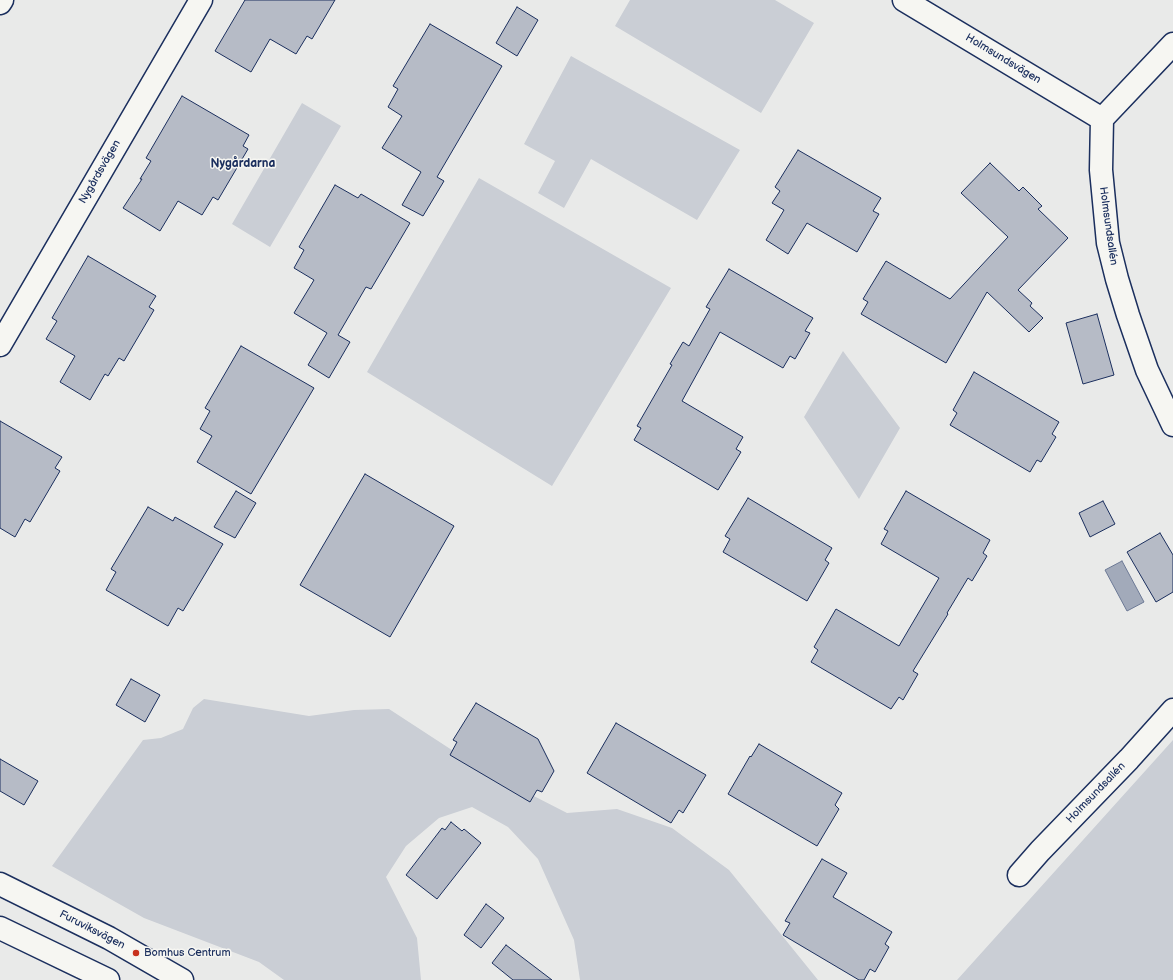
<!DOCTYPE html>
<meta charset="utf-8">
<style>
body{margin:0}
canvas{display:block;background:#e9eae9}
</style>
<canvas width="1173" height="980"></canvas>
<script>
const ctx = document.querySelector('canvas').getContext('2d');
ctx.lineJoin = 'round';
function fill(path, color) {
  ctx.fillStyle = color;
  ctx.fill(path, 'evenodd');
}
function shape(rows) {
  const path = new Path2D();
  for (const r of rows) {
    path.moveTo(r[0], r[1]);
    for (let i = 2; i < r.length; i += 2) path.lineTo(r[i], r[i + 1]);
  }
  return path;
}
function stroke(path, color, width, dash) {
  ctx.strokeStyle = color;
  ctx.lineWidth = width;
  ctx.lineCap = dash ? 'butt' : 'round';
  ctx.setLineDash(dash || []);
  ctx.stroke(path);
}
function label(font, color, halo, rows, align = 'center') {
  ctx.font = font + ' "Balsamiq Sans",sans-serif';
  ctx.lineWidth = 3;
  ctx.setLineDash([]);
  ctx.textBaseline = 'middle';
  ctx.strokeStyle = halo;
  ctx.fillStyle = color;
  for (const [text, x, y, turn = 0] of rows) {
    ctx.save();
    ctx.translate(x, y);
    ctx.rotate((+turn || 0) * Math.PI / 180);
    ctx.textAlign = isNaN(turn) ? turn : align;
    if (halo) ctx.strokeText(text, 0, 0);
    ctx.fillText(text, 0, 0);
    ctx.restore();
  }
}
fill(shape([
 [630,0,775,0,814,23,761,113,615,26],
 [571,56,740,150,697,220,591,159,564,208,538,193,555,161,524,144],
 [302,103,341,126,270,247,232,224],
 [479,178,671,288,552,486,367,372],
 [843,351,900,428,859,499,804,417],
 [204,699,309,716,354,710,389,709,481,769,567,813,617,809,672,828,729,870,818,980,580,980,574,940,538,859,508,827,472,807,439,818,406,846,386,877,417,938,421,980,284,980,259,962,144,918,52,866,143,740,161,738,183,729,193,708],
 [1173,740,1173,980,957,980]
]), '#caced5');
const water = shape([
 [1122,561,1144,602,1127,611,1105,570,1122,561]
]);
fill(water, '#a2aaba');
stroke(water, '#6c7995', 1);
const building = shape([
 [245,0,335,0,312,39,307,36,296,54,270,39,251,72,215,51,245,0],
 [517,7,538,20,517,56,496,43,517,7],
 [430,24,502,66,437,177,444,181,423,216,402,205,421,172,382,148,402,116,388,107,398,89,393,86,430,24],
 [182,96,249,135,243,146,248,149,218,200,213,197,202,215,178,201,160,231,123,208,142,179,140,179,151,161,146,158,182,96],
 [798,150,881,198,873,211,879,214,857,252,807,223,788,254,766,240,784,210,772,203,780,191,775,187,798,150],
 [990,163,1019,191,1023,187,1042,206,1038,209,1068,238,1018,290,1032,303,1030,306,1043,318,1029,332,987,292,946,363,861,314,868,302,863,299,886,261,950,299,1008,237,961,193,990,163],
 [335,185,358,198,361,194,410,223,371,289,366,287,338,335,350,342,329,378,308,365,327,333,294,313,314,280,294,268,304,250,299,247,335,185],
 [88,256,156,296,149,307,154,310,124,361,119,358,108,376,105,374,90,400,60,382,75,356,46,339,57,321,52,318,88,256],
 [729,269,813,318,805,331,810,333,795,359,790,356,783,368,720,332,682,401,743,437,736,449,741,452,718,490,634,440,641,428,637,426,672,365,670,364,683,342,689,346,710,309,706,307,729,269],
 [1097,314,1114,375,1083,384,1066,323,1097,314],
 [241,346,314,388,251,494,197,462,212,436,200,429,210,411,205,408,241,346],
 [974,372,1059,422,1052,434,1056,437,1041,462,1037,460,1030,472,950,425,957,413,953,410,974,372],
 [0,421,62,457,55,468,60,471,30,522,25,519,15,537,0,528,0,421],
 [365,474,454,526,390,637,300,585,365,474],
 [236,491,256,503,235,538,214,527,236,491],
 [906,491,990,540,983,553,987,556,972,581,968,578,947,613,948,614,913,671,918,674,903,700,899,697,891,709,811,662,818,650,814,647,836,609,899,646,939,578,881,544,888,531,884,529,906,491],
 [748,498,832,548,825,560,829,563,807,601,723,552,730,539,725,536,748,498],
 [1103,501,1115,524,1090,537,1079,513,1103,501],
 [148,507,173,521,175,517,223,544,183,611,178,608,168,626,106,590,116,572,111,569,148,507],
 [1160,533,1173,555,1173,592,1156,602,1127,552,1160,533],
 [131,679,160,695,145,722,116,705,131,679],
 [476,703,538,739,554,771,542,792,537,790,530,802,450,755,457,742,453,740,476,703],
 [616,723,706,775,683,813,679,810,671,823,587,773,616,723],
 [759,744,842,793,835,805,839,809,817,846,728,794,750,756,751,757,759,744],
 [0,759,38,781,24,805,0,791,0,759],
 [451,822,462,831,464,829,481,843,437,899,406,875,442,828,445,830,451,822],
 [822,859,847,873,833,897,892,932,885,944,889,947,875,972,870,969,864,980,859,980,783,935,790,923,785,921,822,859],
 [486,904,504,918,481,948,464,935,486,904],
 [506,945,552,980,513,980,492,963,506,945]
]);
fill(building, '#b6bbc6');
stroke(building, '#1b2f5e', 1);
const minor = shape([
 [904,0,1102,119],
 [1173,44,1102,119,1101,170,1108,243,1117,279,1128,315,1147,370,1173,425],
 [0,345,201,0],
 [1019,875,1040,851,1129,759,1173,710]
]);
const tertiary = shape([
 [0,3,2,0]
]);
const secondary = shape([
 [0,884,109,938,182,980],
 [0,928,108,980]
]);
stroke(minor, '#1b2f5e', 25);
stroke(tertiary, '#1b2f5e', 25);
stroke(secondary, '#1b2f5e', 25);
stroke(minor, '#f6f6f2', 22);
stroke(tertiary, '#f6f6f2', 22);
stroke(secondary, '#f6f6f2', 22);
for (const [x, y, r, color] of [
 [136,953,4,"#c8321e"]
]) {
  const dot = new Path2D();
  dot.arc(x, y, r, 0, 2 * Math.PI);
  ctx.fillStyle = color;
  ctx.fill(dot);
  stroke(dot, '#f6f6f2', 1.5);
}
label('11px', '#1b2f5e', '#f6f6f2', [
 ["Holmsundsvägen",1003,59,31],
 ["Nygårdsvägen",100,172,-60],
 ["Holmsundsallén",1108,226,82],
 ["Holmsundsallén",1096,793,-46],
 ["Furuviksvägen",92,930,27]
]);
label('11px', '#1b2f5e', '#f6f6f2', [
 ["Bomhus Centrum",144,953]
], 'left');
label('bold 12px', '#1b2f5e', '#f6f6f2', [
 ["Nygårdarna",243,164]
]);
</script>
